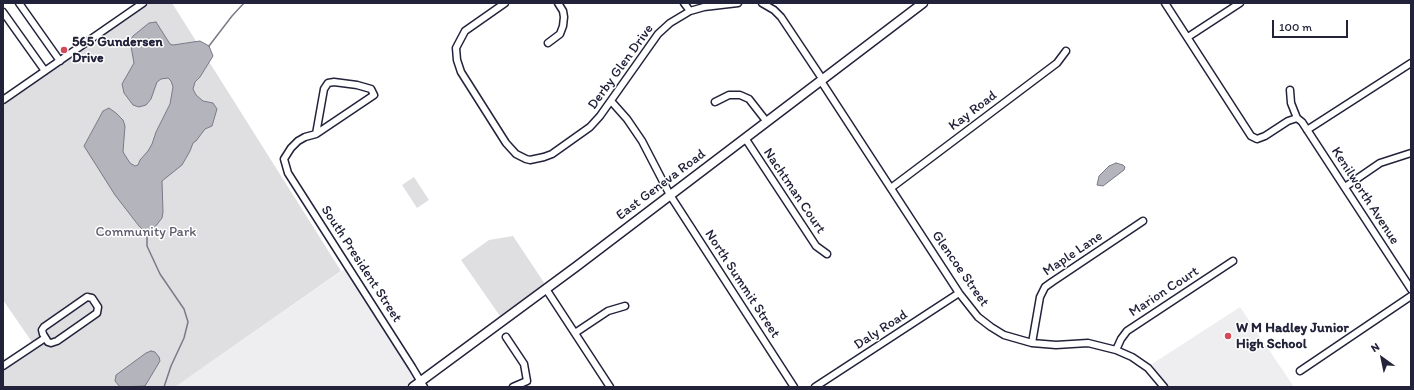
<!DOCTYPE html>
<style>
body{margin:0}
#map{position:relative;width:1414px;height:390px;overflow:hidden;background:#fff;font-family:Itim,sans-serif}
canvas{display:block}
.frame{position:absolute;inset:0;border:4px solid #22223b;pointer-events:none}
.north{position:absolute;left:1362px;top:338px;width:40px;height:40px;-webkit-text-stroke:3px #fff;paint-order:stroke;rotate:327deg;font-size:11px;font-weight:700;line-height:16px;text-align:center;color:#22223b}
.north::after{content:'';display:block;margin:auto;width:14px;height:18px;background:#22223b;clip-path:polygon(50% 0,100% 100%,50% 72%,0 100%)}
.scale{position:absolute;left:1272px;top:20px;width:76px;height:18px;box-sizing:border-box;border:2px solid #22223b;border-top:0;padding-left:5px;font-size:12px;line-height:14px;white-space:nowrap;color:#22223b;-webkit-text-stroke:3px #fff;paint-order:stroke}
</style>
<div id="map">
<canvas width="1414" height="390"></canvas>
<div class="frame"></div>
<div class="north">N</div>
<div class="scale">100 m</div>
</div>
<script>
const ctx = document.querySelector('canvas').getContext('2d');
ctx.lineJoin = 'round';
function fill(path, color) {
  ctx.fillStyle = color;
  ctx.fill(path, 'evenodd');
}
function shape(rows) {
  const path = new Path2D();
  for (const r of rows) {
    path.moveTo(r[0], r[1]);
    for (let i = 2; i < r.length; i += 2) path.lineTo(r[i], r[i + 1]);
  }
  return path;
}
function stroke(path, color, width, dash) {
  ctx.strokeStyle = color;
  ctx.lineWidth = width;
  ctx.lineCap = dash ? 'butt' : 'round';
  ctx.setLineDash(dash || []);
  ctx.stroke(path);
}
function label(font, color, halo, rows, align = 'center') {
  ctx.font = font + ' Itim,sans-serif';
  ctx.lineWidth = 3;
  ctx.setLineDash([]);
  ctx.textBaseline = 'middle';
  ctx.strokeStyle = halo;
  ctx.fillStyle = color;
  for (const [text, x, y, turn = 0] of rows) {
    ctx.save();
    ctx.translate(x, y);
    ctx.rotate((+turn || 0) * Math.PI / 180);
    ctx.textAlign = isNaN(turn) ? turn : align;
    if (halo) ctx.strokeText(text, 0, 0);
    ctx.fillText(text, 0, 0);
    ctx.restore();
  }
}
fill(shape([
 [346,268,418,380,408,387,175,387],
 [1240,307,1294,387,1167,387,1152,364]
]), '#eeeef1');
fill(shape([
 [146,3,172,3,341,271,175,387,3,387,3,366,34,345,3,300,3,100],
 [414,177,429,200,417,208,402,185],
 [513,236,545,284,500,316,461,260,489,240]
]), '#dfdfe2');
const water = shape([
 [156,22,170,44,173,45,200,41,209,46,213,56,200,77,195,82,193,89,196,95,203,101,213,103,217,109,212,126,205,129,196,141,193,143,190,151,182,165,162,181,163,212,162,218,155,227,147,234,139,226,115,195,84,146,103,111,109,108,116,113,123,120,125,126,123,152,130,163,135,166,138,165,140,160,148,151,152,144,156,132,170,104,173,87,171,81,168,78,161,79,157,82,151,99,146,105,139,107,133,105,124,93,122,84,134,63,130,41,133,36,149,23,156,22],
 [1116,163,1123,165,1125,167,1124,170,1103,186,1097,185,1099,176,1109,166,1116,163],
 [151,351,155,352,159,357,160,361,145,386,120,387,115,381,116,375,146,353,151,351]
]);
fill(water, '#b4b4bc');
stroke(water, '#7a7a88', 1);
stroke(shape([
 [209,46,232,16,244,3],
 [147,234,147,246,160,274,184,309,188,322,184,338,171,366,164,387]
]), '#7a7a88', 1.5);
const minor = shape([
 [19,3,60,61],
 [505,3,465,31,456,48,457,60,461,72,506,143,516,154,526,159,530,160,544,157,552,154,590,127,600,116,658,34,670,23,690,11,704,7,738,3],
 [684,3,690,11],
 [762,3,774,10,781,17,823,80],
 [1165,3,1251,136,1257,139,1265,136,1288,121,1297,118],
 [3,12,45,71],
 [1188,37,1240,3],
 [548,43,560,34,563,26,564,17,563,11,558,3],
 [821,81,959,293,978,317,991,327,1004,335,1032,343,1056,345,1088,343,1116,350,1132,357,1148,368,1164,387],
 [1290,90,1291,103,1297,118],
 [3,100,143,3],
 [611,101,627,119,642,141,670,195,794,387],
 [715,102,729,95,740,95,749,99,767,122],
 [1297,118,1302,122,1411,289],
 [1307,130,1411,63],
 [316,134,374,95,371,89,357,85,334,82,328,83,324,89,316,134,305,137,298,141,291,148,284,159,288,173,412,367,424,387],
 [745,138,816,246,827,254],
 [1345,187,1380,163,1411,153],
 [891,188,1057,63,1066,51],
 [546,289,610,387],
 [87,297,92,298,98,307,97,313,57,341,51,343,48,342,43,334,42,330,44,327,87,297],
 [575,333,608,311,625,306],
 [506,337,524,364,527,381,513,387],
 [1032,343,1040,297,1045,287,1052,282,1143,221],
 [1116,350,1121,339,1127,331,1233,261],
 [3,366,45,338],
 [1300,371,1411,296],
 [815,387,959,293]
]);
const major = shape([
 [413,387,577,266,923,3]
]);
stroke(minor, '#22223b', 9);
stroke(major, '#22223b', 11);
stroke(minor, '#fff', 6);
stroke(major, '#fff', 8);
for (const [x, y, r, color] of [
 [64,50,4,"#d1495b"],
 [1228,336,4,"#d1495b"]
]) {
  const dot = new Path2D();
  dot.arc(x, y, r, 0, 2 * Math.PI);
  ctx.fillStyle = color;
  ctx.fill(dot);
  stroke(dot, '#fff', 1.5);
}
label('bold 14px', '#22223b', '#fff', [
 ["565 Gundersen",72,42],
 ["Drive",72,58],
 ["W M Hadley Junior",1236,328],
 ["High School",1236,344]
], 'left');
label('14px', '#22223b', '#fff', [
 ["Derby Glen Drive",621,67,-54],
 ["Kay Road",973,111,-37],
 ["East Geneva Road",661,185,-37],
 ["Nachtman Court",794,191,56],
 ["Kenilworth Avenue",1365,196,57],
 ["Maple Lane",1073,254,-34],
 ["South President Street",361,264,57],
 ["Glencoe Street",960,269,55],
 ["North Summit Street",742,284,57],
 ["Marion Court",1164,292,-33],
 ["Daly Road",881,330,-33]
]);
label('14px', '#5b5b6d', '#fff', [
 ["Community Park",146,232]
]);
</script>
